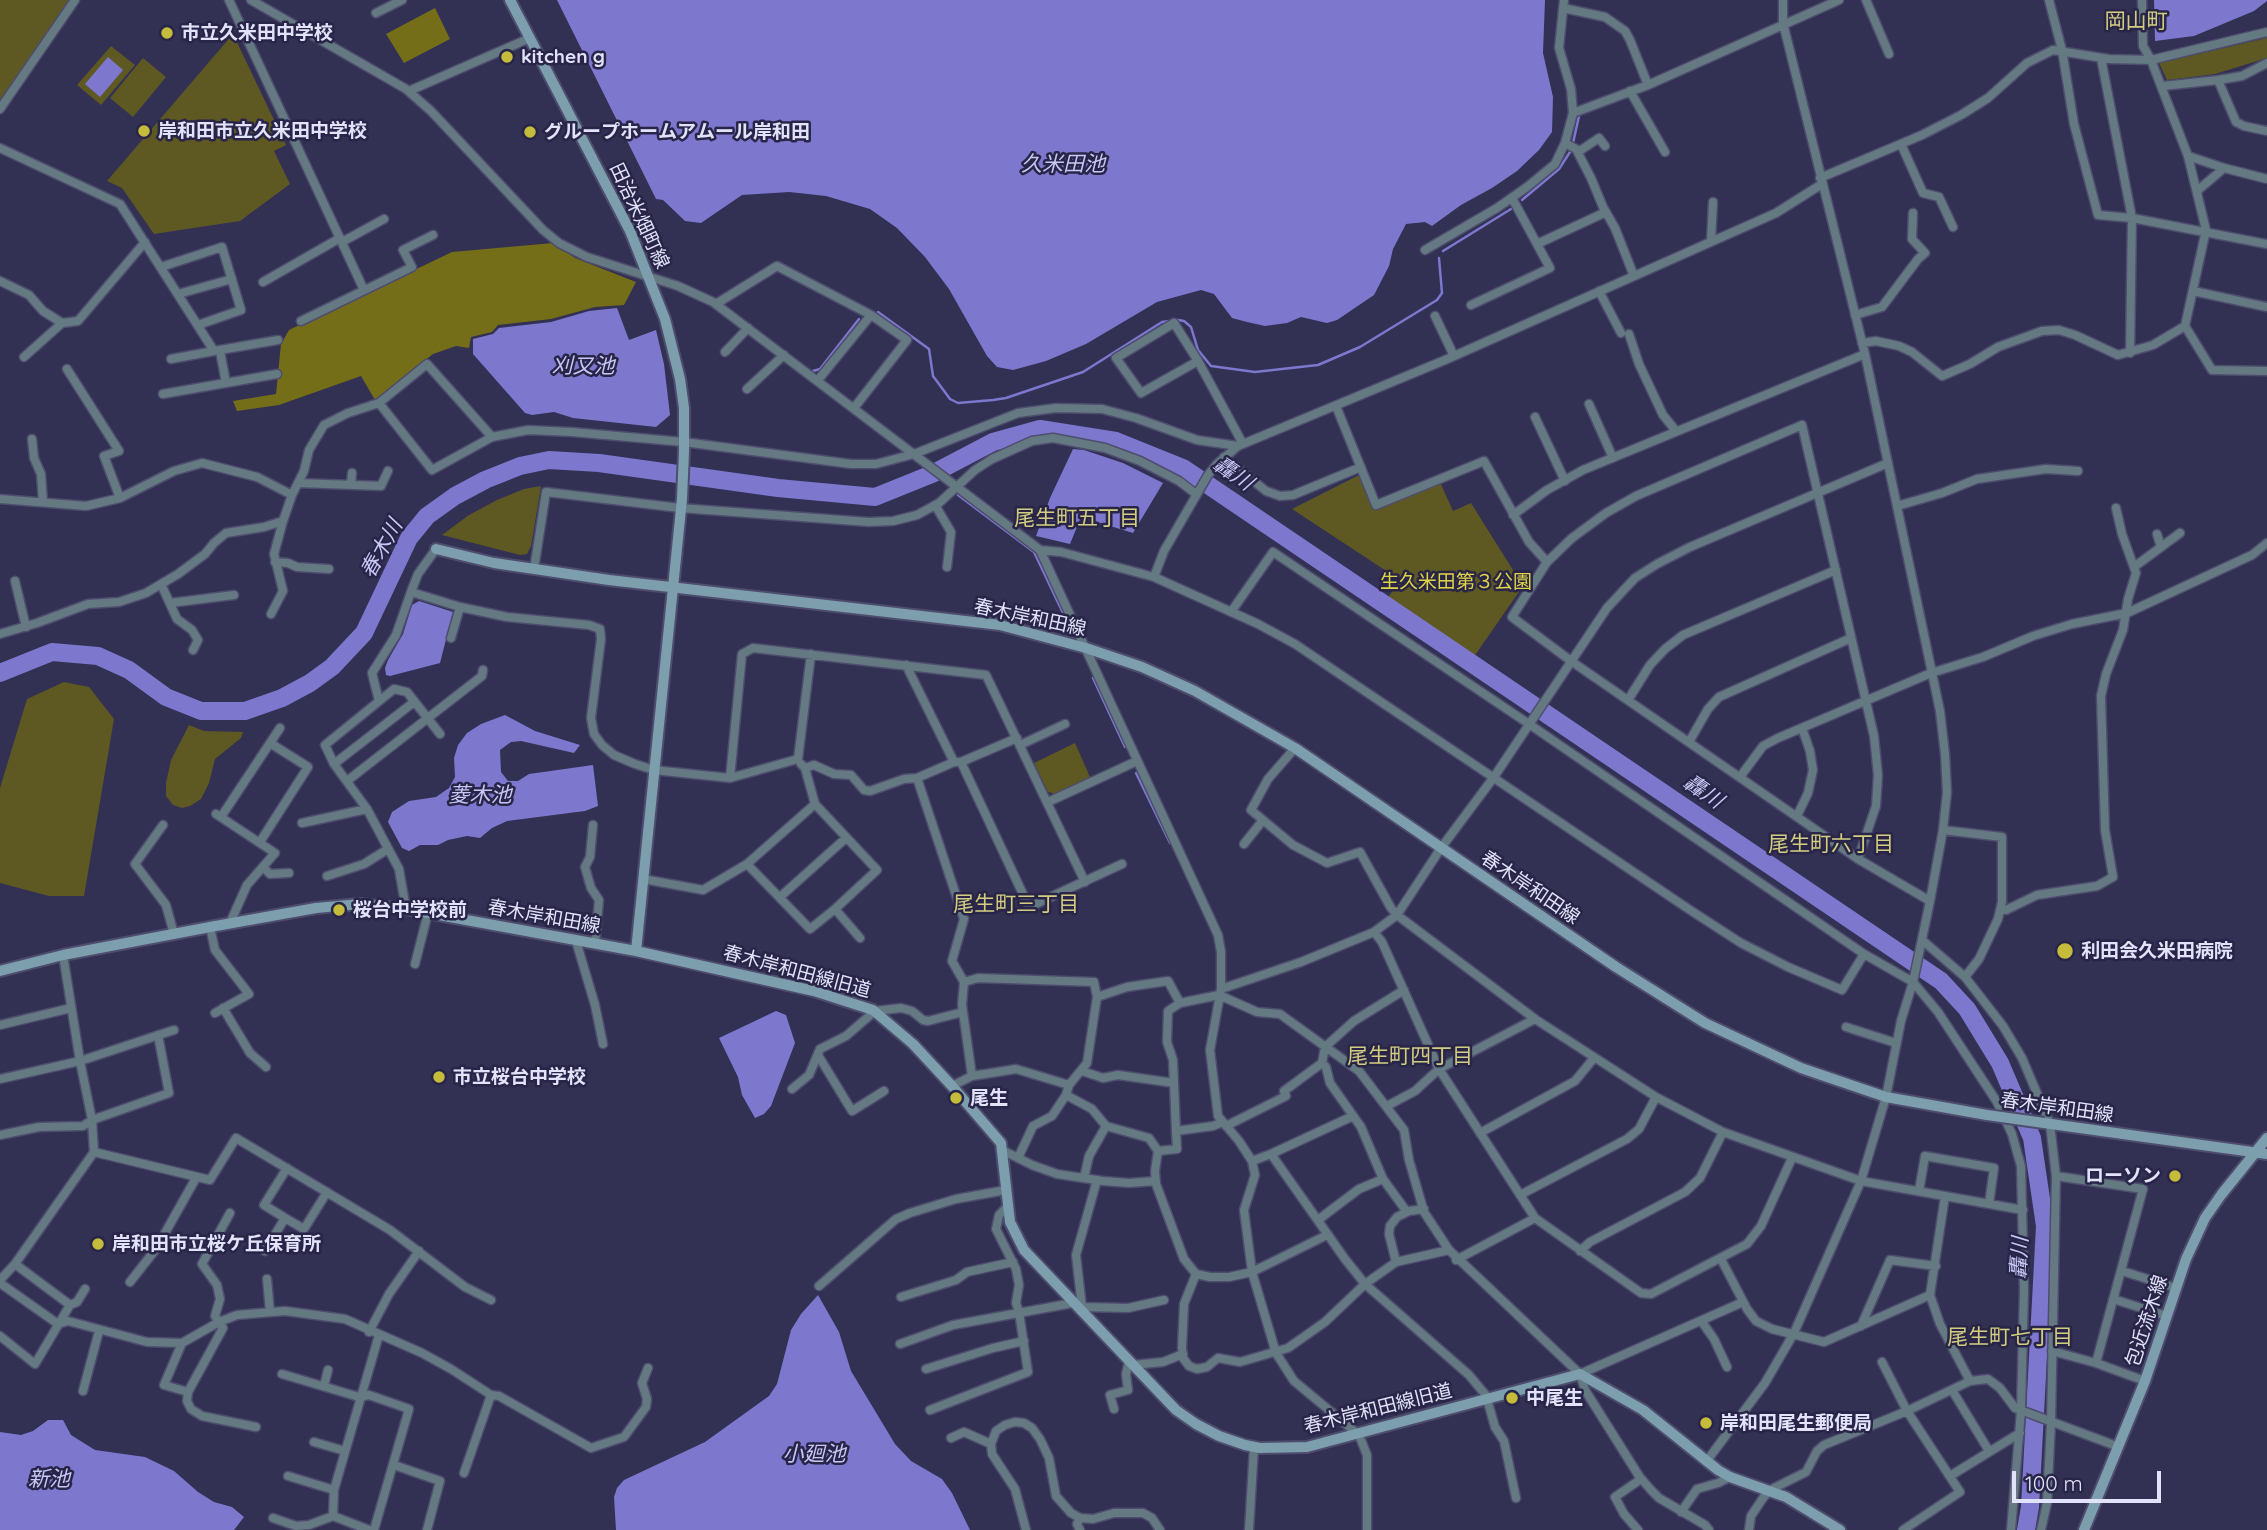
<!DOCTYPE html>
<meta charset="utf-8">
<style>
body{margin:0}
#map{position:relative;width:2267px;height:1530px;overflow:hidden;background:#323053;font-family:Quicksand,sans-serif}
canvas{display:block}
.scale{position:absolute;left:2012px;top:1471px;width:149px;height:32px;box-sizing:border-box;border:4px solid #e2e3fa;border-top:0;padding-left:9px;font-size:21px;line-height:24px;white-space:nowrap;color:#e2e3fa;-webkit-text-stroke:5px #282548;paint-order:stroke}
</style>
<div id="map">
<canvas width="2267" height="1530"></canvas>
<div class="scale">100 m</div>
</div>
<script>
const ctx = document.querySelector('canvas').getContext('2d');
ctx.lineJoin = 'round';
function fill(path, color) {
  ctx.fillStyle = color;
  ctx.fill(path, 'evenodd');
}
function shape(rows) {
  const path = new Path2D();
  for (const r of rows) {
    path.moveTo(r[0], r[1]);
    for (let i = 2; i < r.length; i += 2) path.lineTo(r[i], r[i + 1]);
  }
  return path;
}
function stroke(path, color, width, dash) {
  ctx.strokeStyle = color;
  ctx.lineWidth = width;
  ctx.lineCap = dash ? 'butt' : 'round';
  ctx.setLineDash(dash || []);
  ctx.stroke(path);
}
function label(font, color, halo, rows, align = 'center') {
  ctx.font = font + ' Quicksand,"Noto Sans JP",sans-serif';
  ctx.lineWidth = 5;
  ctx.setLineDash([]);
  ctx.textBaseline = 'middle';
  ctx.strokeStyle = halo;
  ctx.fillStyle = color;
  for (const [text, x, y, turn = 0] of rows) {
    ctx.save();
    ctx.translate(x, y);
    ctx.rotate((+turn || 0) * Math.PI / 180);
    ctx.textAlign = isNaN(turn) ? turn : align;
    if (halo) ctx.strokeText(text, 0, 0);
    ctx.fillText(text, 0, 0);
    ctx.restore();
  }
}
fill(shape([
 [0,0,69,0,0,101],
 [233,34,286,145,274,151,290,184,240,221,154,234,122,188,107,181],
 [2267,38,2267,58,2215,74,2167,80,2159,63],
 [111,46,135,65,101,105,77,85],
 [143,58,166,77,133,117,110,98],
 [1363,473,1374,510,1439,480,1453,511,1471,503,1523,586,1471,661,1385,602,1400,580,1292,509],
 [541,486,531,546,527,554,520,555,442,535,469,515,497,500,524,489],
 [64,682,89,687,114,719,84,896,49,896,0,883,0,788,27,699],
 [189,725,204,731,243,732,241,738,215,759,209,783,201,799,190,806,182,808,173,805,166,796,166,783,171,760],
 [1075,743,1090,777,1055,794,1048,792,1034,763]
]), '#5e5923');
fill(shape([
 [435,8,450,39,404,63,386,34],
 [553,243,575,258,636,282,624,305,595,307,551,319,498,325,492,332,471,337,469,348,456,346,433,354,375,400,361,376,279,405,237,411,233,401,276,394,281,344,289,330,452,252]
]), '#756e18');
fill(shape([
 [557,0,1545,0,1543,53,1553,97,1552,132,1539,150,1517,171,1492,188,1461,205,1432,226,1425,222,1406,224,1393,249,1389,266,1374,295,1337,320,1327,323,1301,317,1287,323,1265,326,1247,322,1232,318,1214,294,1201,290,1157,302,1086,344,1046,361,1013,370,997,367,987,356,949,289,925,257,897,228,870,209,826,196,789,192,742,195,701,223,685,221,663,200,656,199],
 [2154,0,2267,0,2267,1,2254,11,2194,36,2155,41],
 [108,57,123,70,100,97,85,84],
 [617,308,629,340,656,330,664,364,670,415,656,427,573,418,554,412,532,415,525,413,473,354,473,339,493,334,499,328,551,322,589,311],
 [1073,449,1084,450,1123,463,1163,483,1133,533,1081,517,1070,544,1036,536,1050,498],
 [419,601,453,612,440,663,390,676,386,675,385,668,388,660,403,634,412,605],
 [505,715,535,731,580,745,574,753,521,741,511,742,500,750,501,772,508,781,518,781,529,774,593,765,598,806,585,811,507,821,492,828,480,838,467,836,448,840,438,845,420,845,409,851,402,848,388,822,392,812,409,801,436,797,449,788,455,777,454,758,458,745,467,733,481,724],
 [776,1011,786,1015,795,1043,771,1106,764,1114,755,1118,742,1095,738,1077,719,1038],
 [818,1295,839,1332,851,1371,895,1444,911,1461,942,1479,952,1493,970,1530,616,1530,614,1497,617,1488,624,1480,705,1442,769,1396,777,1384,791,1330,801,1314],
 [48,1420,63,1420,71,1435,95,1450,145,1457,174,1471,198,1492,214,1502,232,1507,244,1517,234,1530,0,1530,0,1432,21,1435,33,1431]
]), '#7d78ce');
stroke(shape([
 [1573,143,1579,116],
 [1522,200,1559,169,1572,149],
 [1443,251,1511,209],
 [878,312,929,349,933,376,950,399,958,403,993,400,1006,398,1083,372,1162,322,1178,320,1184,321,1191,327,1198,350,1211,366,1255,372,1318,365,1360,347,1437,300,1442,293,1439,258],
 [813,371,820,369,859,319],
 [958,495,1034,552,1063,613],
 [1093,678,1125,747],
 [1136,773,1170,843]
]), '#7d78ce', 2.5);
stroke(shape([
 [0,673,52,652,98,656,129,670,166,697,201,711,245,711,282,698,310,683,332,667,364,633,409,538,427,516,455,496,485,480,520,466,549,460,599,463,778,488,875,497,932,474,993,442,1040,429,1116,441,1183,468,1941,981,1967,1009,2000,1063,2032,1138,2045,1226,2030,1507,2026,1530]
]), '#7d78ce', 18);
const street = shape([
 [229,0,364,290],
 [251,0,406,89,431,111,543,230,559,243,587,257,678,286,713,302,1040,550,1218,935,1221,952,1221,989,1210,1050,1218,1116,1239,1141,1252,1161,1271,1154,1345,1259,1365,1284,1469,1375,1489,1399],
 [1866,0,1889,54],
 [2049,0,2062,50,2074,124,2098,215,2132,218,2267,244],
 [2142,0,2143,46,2151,60,2267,32],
 [1563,8,1605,17,1625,31,1630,40,1648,85],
 [376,13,402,0],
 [2101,58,2132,218,2130,353],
 [2218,80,2242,76,2267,63],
 [2163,86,2218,80,2236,122,2244,126,2267,131],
 [409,91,530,38],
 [1630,91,1665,152],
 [0,109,75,0],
 [1573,113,1648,85,1839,0],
 [1565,143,1576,149,1591,178,1603,207,1615,228,1634,276],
 [1901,144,1923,193,1939,197,1953,227],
 [0,148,120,204,214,351,278,340],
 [1578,152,1599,138,1605,146],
 [2188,156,2224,168,2267,179],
 [1820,178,1922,135,1961,115,1988,98,2027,63,2053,50,2109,59,2151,60,2188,156,2206,230,2185,326,2212,370,2267,371],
 [2197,191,2224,168],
 [1711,241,1713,202],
 [342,242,384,219],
 [1537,244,1606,212],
 [1425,250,1497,208,1527,187,1555,164,1565,143,1573,113,1571,89,1559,48,1564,0],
 [161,267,222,247,241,310,198,325],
 [0,281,29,295,43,311,62,323,78,321,145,242],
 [263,282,340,238],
 [1599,291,1621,333],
 [2193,291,2267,307],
 [178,294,232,279],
 [716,304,777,266,871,315],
 [1471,305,1550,268,1512,198],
 [1855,315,1882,307,1918,259,1925,253,1912,239,1913,213],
 [1435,316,1454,356],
 [301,321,412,267,403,250,433,235],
 [1629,334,1639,364,1663,415,1676,431],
 [1862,343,1876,341,1899,346,1912,352,1942,376,1970,364,1998,347,2042,331,2059,330,2075,335,2118,355,2153,345,2185,326],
 [220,351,226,383],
 [725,352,748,328],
 [24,357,62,323],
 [171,359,214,351],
 [1198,361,1141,393,1116,358,1174,323,1198,361,1243,444],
 [67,369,119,451,104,456,120,498],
 [818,380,871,315,907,340,854,408],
 [747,389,784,355],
 [163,394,277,374],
 [379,403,432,470,492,437,528,430,572,432,684,442,851,464,876,464,914,454,1018,413,1056,408,1102,409,1136,418,1197,440,1238,446,1445,360,1776,213,1822,184],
 [1589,404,1613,458],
 [1336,406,1376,505,1484,461,1529,542,1547,562],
 [1535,417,1565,481],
 [32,439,34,458,41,474,43,502],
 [1224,457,1266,491,1280,496,1293,495,1361,467],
 [298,483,381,486,388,471],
 [351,485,352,473],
 [0,499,86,506,120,498,174,471,202,463,257,477,292,495],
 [935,505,951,532,947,567],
 [1897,506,1942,493,1977,479,2046,469,2078,471],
 [1513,515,1547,490,1583,470,1865,354],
 [2157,534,2161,547],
 [436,549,418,574,411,592,460,607,507,617,589,625,600,629,601,639,591,718,594,734,602,745,614,755,635,764,654,770,730,778,798,759,811,654],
 [1040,550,1061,552,1154,577,1258,624,1295,644,1690,910,1741,943,1788,967,1842,990,1864,954],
 [275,562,288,563,297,567,329,569],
 [2134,567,2180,533],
 [534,569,546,492,680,508,869,522,893,521,917,515,939,503,975,470,992,459,1032,441,1053,438,1105,448,1140,461,1179,481,1196,494],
 [1154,577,1164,551,1208,475,1217,464,1238,446],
 [15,581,26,627],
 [161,584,177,619,192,630,198,640,193,650],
 [170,603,234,595],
 [1231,612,1273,552,1529,724,1864,954,1913,982,1938,1012,1997,1102,2012,1134,2021,1166,2024,1290,2021,1411,2011,1530],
 [271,614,283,591,274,554,283,521],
 [0,634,37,623,88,604,119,602,146,593,178,574,205,554,214,543,226,533,264,527,283,521,292,495,304,471,309,450,324,425,348,413,379,403,427,364,492,437],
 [451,638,460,607],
 [906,665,954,762],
 [1628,700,1650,665,1665,649,1683,635,1836,570],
 [379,701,372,673,396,635,411,592],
 [1017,738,961,762,1029,907,1122,864],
 [1689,742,1708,709,1719,697,1851,638],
 [1020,745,1065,724],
 [1295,748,1268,779,1251,810,1293,845,1327,863,1360,852,1391,908,1397,915,1535,1019,1656,1097,1723,1132,1861,1181,2023,1210],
 [334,764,414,702],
 [801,764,805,768,814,765,834,774,851,775,864,790,870,791,904,779,917,778,954,762,961,762],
 [1740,777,1763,746,1778,738,1931,673,1983,657,2033,636,2072,624,2127,613,2252,555,2267,543],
 [730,778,742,654,753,648,986,675,1085,882],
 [917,778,964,919,952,961,964,982,962,1005,972,1076],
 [347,781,482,676,483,670],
 [1048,802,1137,761],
 [216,814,275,853,247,885,230,923],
 [1797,816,1808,793,1813,770,1810,751,1802,728],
 [221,817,280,728],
 [302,823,367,809],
 [163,825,135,864,166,905,174,934],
 [593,825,590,857,585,867,591,888,599,900,595,944],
 [1943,830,2002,837,2002,902,1998,919,1979,959,1965,977],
 [260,842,308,767,270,743],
 [1244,844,1263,820],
 [1858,859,1876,806,1878,775,1874,736,1802,425,1636,496,1606,513,1572,538,1547,562,1512,617,1571,661,1858,859,1930,901],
 [747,864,810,929,835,909,877,870,815,804],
 [263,867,270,874,289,873],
 [327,876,364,864,388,849],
 [643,879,703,890,747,864,815,804,805,768],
 [780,897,846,838],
 [406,909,399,869,367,809,334,764,325,745,394,689,407,692,440,734],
 [835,909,860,938],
 [2000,910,2006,910,2037,895,2097,886,2113,877,2105,830,2101,696,2106,674,2123,630,2128,599,2136,573,2122,534,2116,508],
 [210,927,215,950,249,994,215,1013],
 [1374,932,1382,942,1439,1069,1535,1218,1641,1293,1651,1294,1747,1244,1761,1226,1792,1158],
 [1922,940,1965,977,2003,1026,2022,1058,2050,1124,2056,1176,2051,1422,2047,1503,2041,1530],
 [576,941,595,1005,603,1044],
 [415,964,428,913],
 [964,982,978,978,1094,982,1097,997,1087,1063,1069,1085,1066,1095,1052,1116,1033,1126,1018,1158],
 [1221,989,1301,962,1374,932,1397,915,1441,848,1494,777,1607,608,1635,578,1657,564,1690,547,1888,463],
 [1097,997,1127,987,1168,981,1180,1003],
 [223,1008,250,1053,266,1067],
 [0,1025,71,1008],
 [1846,1027,1896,1043],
 [818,1055,852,1111,884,1091],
 [1322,1063,1326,1067,1330,1083,1361,1127,1383,1179,1407,1212],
 [1082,1071,1103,1078,1118,1075,1174,1083],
 [0,1079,80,1061,174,1030],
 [952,1086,972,1076,1016,1069,1069,1085],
 [792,1089,809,1075,820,1049,846,1036,875,1011,901,1008,912,1011,923,1020,928,1021,963,1012],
 [1066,1095,1092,1109,1106,1126],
 [1387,1106,1415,1091,1439,1069,1535,1019],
 [1223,1122,1213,1126,1176,1131,1173,1060,1167,1042,1168,1011,1180,1003,1219,995,1257,1012,1280,1014,1359,1071,1404,1130,1409,1160,1424,1212,1449,1250],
 [1226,1126,1286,1096,1284,1091,1322,1063,1325,1047,1354,1021,1404,990],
 [1176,1131,1177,1149,1158,1151,1155,1171,1156,1184,1184,1259,1196,1274,1210,1277,1229,1277,1252,1272,1327,1235],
 [1480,1133,1575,1081,1594,1058],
 [0,1135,39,1127,83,1126,92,1120,169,1093,158,1035],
 [1002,1150,1032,1165,1057,1174,1103,1181,1129,1183,1156,1181],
 [94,1152,210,1180,236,1138,390,1230,465,1287,491,1300],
 [1271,1154,1353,1116],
 [1252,1161,1255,1175,1244,1210,1252,1272,1276,1353,1294,1381,1359,1435,1367,1455,1367,1530],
 [287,1168,264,1205,285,1218,304,1229,327,1192],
 [2056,1176,2143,1189,2096,1363],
 [1084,1178,1089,1156,1106,1126,1149,1138,1158,1151],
 [1919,1191,1925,1156,1994,1168,1989,1204],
 [1520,1195,1627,1139,1639,1129,1656,1097],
 [1945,1196,1930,1295,1940,1324,1970,1381],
 [1318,1220,1359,1189,1383,1179],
 [265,1251,285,1218],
 [1580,1251,1590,1242,1685,1192,1700,1178,1723,1132],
 [1721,1259,1747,1309,1756,1321,1772,1329,1824,1342,1930,1295],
 [1456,1260,1535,1218],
 [1396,1262,1389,1234,1390,1226,1397,1217,1409,1211,1424,1209],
 [15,1264,70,1305],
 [2122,1271,2176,1288],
 [1196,1274,1184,1304,1182,1348,1183,1358,1189,1366,1197,1369,1207,1367,1218,1358,1240,1362,1288,1348,1325,1322,1365,1284,1396,1262,1449,1250,1580,1374,1585,1390,1639,1476,1651,1490,1659,1498,1705,1525,1709,1530],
 [267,1279,270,1312],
 [0,1280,15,1264,94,1152,92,1120,80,1061,63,955],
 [130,1282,156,1249,196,1178],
 [0,1283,58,1324,68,1321,147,1342,182,1343,219,1322,237,1315,285,1311,345,1319,422,1353,451,1369,491,1395,499,1396,591,1448,624,1437,646,1407,647,1399,642,1383,648,1368],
 [819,1286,896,1219,910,1213,956,1199,1006,1190],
 [901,1297,956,1280,967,1272,1013,1262],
 [2113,1299,2167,1316],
 [1082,1307,1128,1308,1164,1300],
 [1080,1310,1082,1307,1076,1255,1097,1180],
 [1702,1322,1714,1339,1727,1367],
 [1861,1326,1890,1260,1936,1266],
 [369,1332,389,1294,419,1251],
 [0,1336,35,1364,70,1305,77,1302,85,1289],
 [182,1343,164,1385,188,1392,223,1328,215,1316,220,1299,217,1285,202,1264,230,1213],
 [900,1344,953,1325,1073,1303],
 [2052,1351,2096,1363,2145,1381],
 [1882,1362,1907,1411,1960,1492,1903,1530],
 [1132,1365,1163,1362,1183,1354],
 [926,1369,993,1348,1024,1341],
 [282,1374,359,1397,369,1395,409,1409,374,1530],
 [1580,1374,1743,1302],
 [324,1386,328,1370],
 [1952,1390,1989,1451],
 [83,1391,99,1331],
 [188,1392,187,1401,191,1409,202,1416,256,1427],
 [1487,1399,1495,1427,1504,1441,1516,1498],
 [1114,1409,1110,1395,1128,1390,1126,1374,1129,1361],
 [930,1410,1028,1372,1019,1312,1016,1303,1019,1285,1016,1269,996,1229,999,1215,1007,1207],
 [951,1438,964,1432,991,1444],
 [314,1442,345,1451],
 [1706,1462,1765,1383,1794,1333,1861,1181,1886,1097,1901,1021,1913,982,1930,901,1943,830,1947,792,1945,754,1940,711,1865,354,1783,23,1783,0],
 [394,1465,440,1481,427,1530],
 [464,1473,491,1395],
 [288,1476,334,1490],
 [1950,1476,2020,1433],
 [1681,1512,1697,1489,1718,1483,1730,1477],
 [333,1516,334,1490,379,1335],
 [273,1518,296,1526,309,1525,333,1516,369,1530],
 [1080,1518,1077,1524,1080,1530],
 [1026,1530,1015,1489,992,1454,991,1444,996,1431,1005,1425,1015,1422,1024,1423,1032,1428,1040,1439,1049,1458,1056,1496,1071,1513,1080,1518,1093,1519,1114,1513,1143,1513,1152,1518,1160,1530],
 [1249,1530,1254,1447],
 [1638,1530,1624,1514,1615,1497,1641,1479],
 [1749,1530,1751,1516,1763,1498,1770,1490,1806,1472,1817,1451,1824,1445,1907,1411,1970,1381,1988,1379,2000,1388,2015,1408,2119,1447]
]);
const secondary = shape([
 [510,0,630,231,665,319,680,379,684,408,684,451,682,499,636,951],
 [436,549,494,563,609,580,1000,625,1086,648,1142,667,1195,691,1295,748,1616,967,1705,1023,1801,1068,1886,1097,1987,1115],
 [0,971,63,955,210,927,316,908,360,904,406,909,636,951,814,991,873,1010,913,1044,952,1086,1001,1143,1010,1222,1024,1250,1176,1410,1196,1424,1219,1436,1245,1445,1260,1448,1307,1447,1580,1374,1643,1410,1718,1470,1730,1477,1786,1497,1840,1530],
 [2044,1123,2267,1154],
 [2084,1530,2145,1381,2186,1259,2205,1218,2221,1195,2267,1138]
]);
stroke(street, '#4e4d6e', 11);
stroke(secondary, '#4e4d6e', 14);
stroke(street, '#647982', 8);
stroke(secondary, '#7d9fad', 10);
const secondaryBridge = shape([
 [1987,1115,2044,1123]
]);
stroke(secondaryBridge, '#4e4d6e', 14, []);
stroke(secondaryBridge, '#7d9fad', 10);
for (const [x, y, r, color] of [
 [167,33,7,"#c6bc3c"],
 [507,57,7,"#c6bc3c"],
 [144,131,7,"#c6bc3c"],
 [530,132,7,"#c6bc3c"],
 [339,910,7,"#c6bc3c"],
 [2065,951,9,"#c6bc3c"],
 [439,1077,7,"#c6bc3c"],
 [956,1098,7,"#c6bc3c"],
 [2175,1176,7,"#c6bc3c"],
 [98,1244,7,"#c6bc3c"],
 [1512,1398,7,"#c6bc3c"],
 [1706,1423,7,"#c6bc3c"]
]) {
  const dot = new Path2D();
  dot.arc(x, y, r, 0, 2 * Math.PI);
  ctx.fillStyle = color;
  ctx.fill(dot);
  stroke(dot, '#282548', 2.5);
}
label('bold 19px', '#e2e3fa', '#282548', [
 ["市立久米田中学校",181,33],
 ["kitchen g",521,57],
 ["岸和田市立久米田中学校",158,131],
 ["グループホームアムール岸和田",544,132],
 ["桜台中学校前",353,910],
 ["利田会久米田病院",2081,951],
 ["市立桜台中学校",453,1077],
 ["尾生",970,1098],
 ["ローソン",2161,1176,"right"],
 ["岸和田市立桜ケ丘保育所",112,1244],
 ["中尾生",1526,1398],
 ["岸和田尾生郵便局",1720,1423]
], 'left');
label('19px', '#e2e3fa', '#282548', [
 ["田治米畑町線",639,216,65],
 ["春木岸和田線",1030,618,12],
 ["春木岸和田線",1530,888,34],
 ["春木岸和田線",544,917,10],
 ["春木岸和田線旧道",797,972,15],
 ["春木岸和田線",2057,1108,8],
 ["包近流木線",2147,1321,-72],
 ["春木岸和田線旧道",1378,1409,-14]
]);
label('19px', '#dfd444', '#282548', [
 ["生久米田第３公園",1456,582]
]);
label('21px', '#d3cd7f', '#282548', [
 ["岡山町",2136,22],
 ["尾生町五丁目",1077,519],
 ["尾生町六丁目",1831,845],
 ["尾生町三丁目",1016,905],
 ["尾生町四丁目",1410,1057],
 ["尾生町七丁目",2010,1338]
]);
label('italic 21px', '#c7c7f5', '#282548', [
 ["久米田池",1063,165],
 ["刈又池",583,367],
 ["轟川",1233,474,34],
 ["春木川",382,549,-61],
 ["轟川",1703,792,34],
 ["菱木池",480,796],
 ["轟川",2020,1258,-87],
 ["小廻池",814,1455],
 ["新池",49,1480]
]);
</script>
